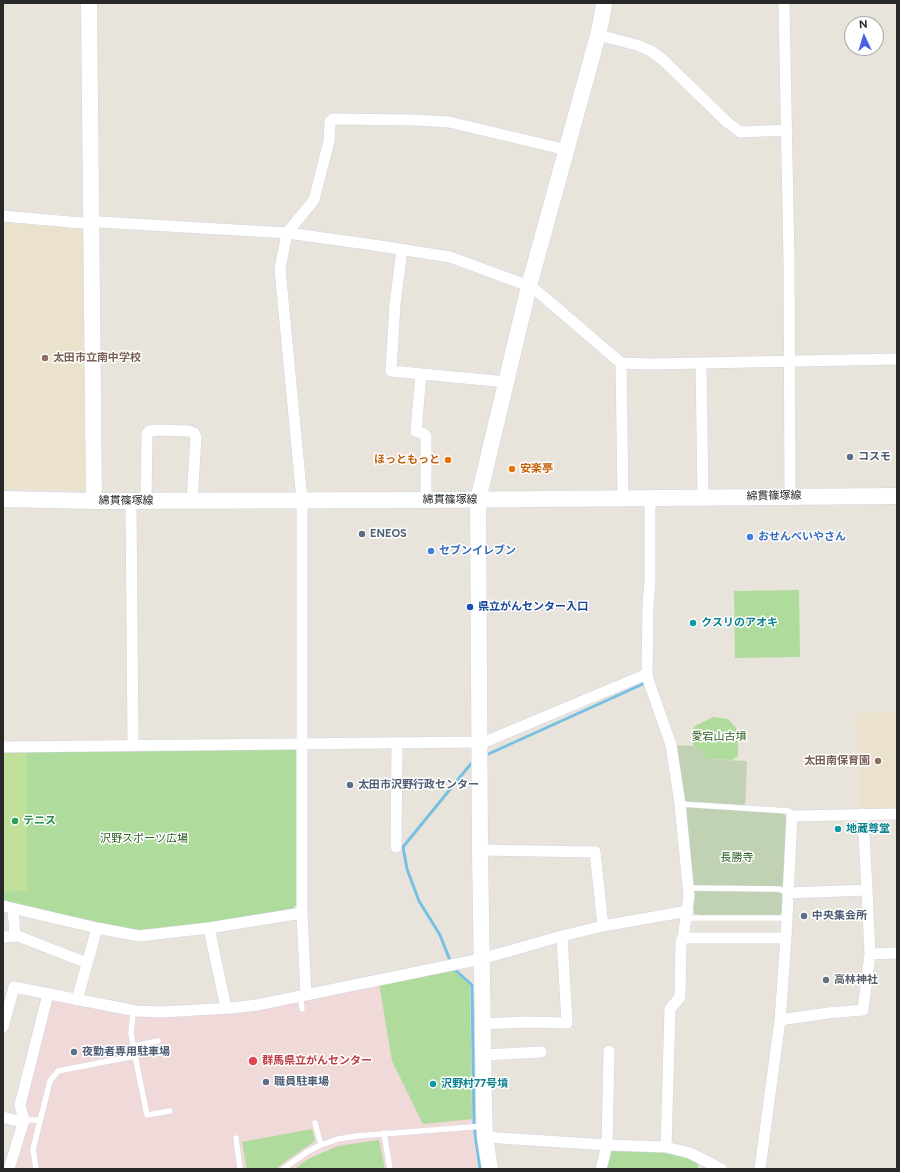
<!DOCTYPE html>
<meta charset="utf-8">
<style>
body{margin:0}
#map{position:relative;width:900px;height:1172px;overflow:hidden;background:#e9e4db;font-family:Figtree,sans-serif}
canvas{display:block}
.frame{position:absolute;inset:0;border:4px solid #282828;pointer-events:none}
.north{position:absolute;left:844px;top:16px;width:40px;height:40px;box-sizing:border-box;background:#fff;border:1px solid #a9a9a9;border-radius:50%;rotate:356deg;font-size:11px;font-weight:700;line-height:16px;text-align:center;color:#282828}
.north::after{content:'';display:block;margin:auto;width:14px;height:18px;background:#4a60e7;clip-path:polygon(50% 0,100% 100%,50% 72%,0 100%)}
</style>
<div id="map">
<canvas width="900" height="1172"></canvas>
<div class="frame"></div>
<div class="north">N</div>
</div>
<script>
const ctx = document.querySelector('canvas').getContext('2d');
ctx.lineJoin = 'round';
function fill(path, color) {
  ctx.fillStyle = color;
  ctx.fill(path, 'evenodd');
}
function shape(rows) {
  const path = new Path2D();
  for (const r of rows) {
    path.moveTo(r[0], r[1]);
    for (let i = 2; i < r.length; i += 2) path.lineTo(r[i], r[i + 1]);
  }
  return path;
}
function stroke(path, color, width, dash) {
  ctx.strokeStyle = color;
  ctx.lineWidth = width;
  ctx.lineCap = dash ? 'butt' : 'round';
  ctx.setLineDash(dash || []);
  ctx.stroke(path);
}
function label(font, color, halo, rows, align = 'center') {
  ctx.font = font + ' Figtree,"Noto Sans JP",sans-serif';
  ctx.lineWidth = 3;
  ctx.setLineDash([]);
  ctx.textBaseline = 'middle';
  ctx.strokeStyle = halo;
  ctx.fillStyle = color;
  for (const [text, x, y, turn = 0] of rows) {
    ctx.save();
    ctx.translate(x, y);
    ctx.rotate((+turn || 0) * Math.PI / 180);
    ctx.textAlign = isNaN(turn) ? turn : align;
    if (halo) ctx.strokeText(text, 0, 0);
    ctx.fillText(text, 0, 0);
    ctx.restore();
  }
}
fill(shape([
 [3,220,87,227,86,490,3,489],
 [897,712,897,809,860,809,856,713]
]), '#eae2cc');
fill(shape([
 [451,968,470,985,472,1127,478,1169,15,1169,29,1114,24,1107,52,999,163,1015]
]), '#f0d9d9');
fill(shape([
 [799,590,800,657,735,658,734,591],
 [713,717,728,719,736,728,738,735,738,756,732,760,704,759,692,743,692,730,695,726],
 [296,746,297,904,292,909,225,921,131,931,3,902,3,751],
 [451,968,470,985,472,1119,423,1124,392,1061,379,983],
 [312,1129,315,1141,283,1163,276,1169,247,1169,242,1142],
 [379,1140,385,1169,294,1169,308,1159,338,1146],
 [668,1150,698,1161,698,1169,606,1169,611,1151]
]), '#afdb9d');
fill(shape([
 [675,745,694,746,697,750,705,750,705,759,747,761,745,811,783,813,789,820,782,890,783,916,700,915,691,913]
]), '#c1d1b4');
fill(shape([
 [3,751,26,751,27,891,3,892]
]), '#bfe199');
stroke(shape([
 [484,756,643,684],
 [451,963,440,935,419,901,407,869,403,847,474,760],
 [453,968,472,985,474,1126,480,1169]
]), '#78c0e2', 3);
const lane = shape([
 [680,804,789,811,792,816],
 [688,888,779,889,788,893],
 [686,919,690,918,787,918],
 [302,1009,301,999,304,996],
 [134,1046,158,1041],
 [135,1056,131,1033,133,1014,136,1011],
 [24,1120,40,1120],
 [315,1123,321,1145],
 [384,1133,390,1169],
 [236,1138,240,1169],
 [36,1169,33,1149,50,1081,58,1071,135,1056,147,1115,170,1111],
 [283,1169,307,1152,321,1145,338,1139,357,1136,484,1126]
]);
const street = shape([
 [784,3,789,261,790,496],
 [598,35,637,45,651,51,663,60,727,122,740,132,787,130],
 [3,216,82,223,99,222,287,233,367,244,450,257,529,286,537,291,621,363,652,364,897,359],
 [402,250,395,304,391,371,506,382],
 [621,363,623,498],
 [701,363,703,497],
 [421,374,416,431,424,434,426,437,426,500],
 [650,498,650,582,648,605,647,674,649,682,671,745,680,804,689,896,683,938,786,938],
 [131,501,133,745],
 [146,501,147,434,150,431,157,430,189,431,194,433,196,437,192,501],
 [3,747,479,742,487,741,647,674],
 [863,814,867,890],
 [396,847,397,743],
 [480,850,595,852,603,926],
 [788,893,867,890,870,954,897,953],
 [3,906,97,928,139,936,209,928,302,913],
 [13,909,15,936],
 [209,928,226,1008],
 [3,937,18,936,87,963],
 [306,995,302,913,302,500,280,269,287,233,314,200,329,141,330,122,333,119,415,120,449,122,567,150],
 [77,1000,97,928],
 [780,1020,828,1013,863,1010,870,954],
 [482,1024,526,1022,567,1023,562,936],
 [3,1027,14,987,136,1011,161,1012,231,1008,257,1005,481,959,562,936,603,926,688,911],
 [483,1055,541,1052],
 [3,1117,13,1120,24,1120],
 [485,1137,607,1145,666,1147,690,1153,721,1169],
 [666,1147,670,1009,680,997,681,942,683,938],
 [9,1169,24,1120,20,1105,48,994],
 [601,1169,607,1145,609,1051],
 [760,1169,780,1020,786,938,792,816,897,814]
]);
const secondary = shape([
 [89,3,94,501],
 [3,499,94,501,426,500,897,496],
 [490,1169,485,1137,484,1106,480,850,478,500,529,286,598,35,602,17,604,3]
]);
stroke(lane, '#d1d3e0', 6);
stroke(street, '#d1d3e0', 12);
stroke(secondary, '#d1d3e0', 17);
stroke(lane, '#fff', 5.5);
stroke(street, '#fff', 11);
stroke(secondary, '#fff', 16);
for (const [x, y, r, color] of [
 [45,358,4,"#8d6e63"],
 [850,457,4,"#5c6f8a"],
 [448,460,4,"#e8710a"],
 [512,469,4,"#e8710a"],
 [362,534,4,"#5c6f8a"],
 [750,537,4,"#3f7fe0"],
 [431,551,4,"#3f7fe0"],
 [470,607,4,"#1a4fb4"],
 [693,623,4,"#0f9aa8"],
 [878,761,4,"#8d6e63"],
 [350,785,4,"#5c6f8a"],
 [15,821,4,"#2e9e5b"],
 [838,829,4,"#0f9aa8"],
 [804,916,4,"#5c6f8a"],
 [826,980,4,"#6b7280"],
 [74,1052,4,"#5c6f8a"],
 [253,1061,5,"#e0444e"],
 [266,1082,4,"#5c6f8a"],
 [433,1084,4,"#0f9aa8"]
]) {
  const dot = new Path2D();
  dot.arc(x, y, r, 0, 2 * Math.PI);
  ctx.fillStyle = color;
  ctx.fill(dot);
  stroke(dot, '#fff', 1.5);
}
label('bold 11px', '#785e54', '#fff', [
 ["太田市立南中学校",53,358],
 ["太田南保育園",870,761,"right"]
], 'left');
label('bold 11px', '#4e5e75', '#fff', [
 ["コスモ",858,457],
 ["ENEOS",370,534],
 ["太田市沢野行政センター",358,785],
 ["中央集会所",812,916],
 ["夜勤者専用駐車場",82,1052],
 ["職員駐車場",274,1082]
], 'left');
label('bold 11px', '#c56008', '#fff', [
 ["ほっともっと",440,460],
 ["安楽亭",520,469,"left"]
], 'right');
label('11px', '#282828', '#fff', [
 ["綿貫篠塚線",774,496,-1],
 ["綿貫篠塚線",450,500],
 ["綿貫篠塚線",126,501]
]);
label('bold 11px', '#366cbe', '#fff', [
 ["おせんべいやさん",758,537],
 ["セブンイレブン",439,551]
], 'left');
label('bold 11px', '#164399', '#fff', [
 ["県立がんセンター入口",478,607]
], 'left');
label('bold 11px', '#0d838f', '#fff', [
 ["クスリのアオキ",701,623],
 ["地蔵尊堂",846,829],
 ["沢野村77号墳",441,1084]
], 'left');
label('11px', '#2a5d20', '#fff', [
 ["愛宕山古墳",719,737],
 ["沢野スポーツ広場",144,839],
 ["長勝寺",737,858]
]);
label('bold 11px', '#27864d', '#fff', [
 ["テニス",23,821]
], 'left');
label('bold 11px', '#5b616d', '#fff', [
 ["高林神社",834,980]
], 'left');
label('bold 11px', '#be3a42', '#fff', [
 ["群馬県立がんセンター",262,1061]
], 'left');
</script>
